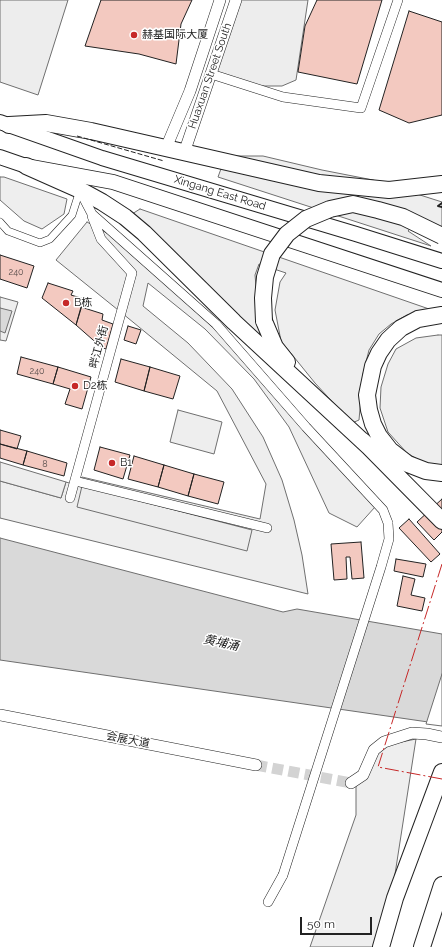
<!DOCTYPE html>
<meta charset="utf-8">
<style>
body{margin:0}
#map{position:relative;width:442px;height:947px;overflow:hidden;background:#fff;font-family:Raleway,sans-serif}
canvas{display:block}
.scale{position:absolute;left:300px;top:917px;width:72px;height:18px;box-sizing:border-box;border:2px solid #222;border-top:0;padding-left:5px;font-size:12px;line-height:14px;white-space:nowrap;color:#222;-webkit-text-stroke:3px #fff;paint-order:stroke}
</style>
<div id="map">
<canvas width="442" height="947"></canvas>
<div class="scale">50 m</div>
</div>
<script>
const ctx = document.querySelector('canvas').getContext('2d');
ctx.lineJoin = 'round';
function fill(path, color) {
  ctx.fillStyle = color;
  ctx.fill(path, 'evenodd');
}
function shape(rows) {
  const path = new Path2D();
  for (const r of rows) {
    path.moveTo(r[0], r[1]);
    for (let i = 2; i < r.length; i += 2) path.lineTo(r[i], r[i + 1]);
  }
  return path;
}
function stroke(path, color, width, dash) {
  ctx.strokeStyle = color;
  ctx.lineWidth = width;
  ctx.lineCap = dash ? 'butt' : 'round';
  ctx.setLineDash(dash || []);
  ctx.stroke(path);
}
function label(font, color, halo, rows, align = 'center') {
  ctx.font = font + ' Raleway,"Noto Sans SC",sans-serif';
  ctx.lineWidth = 3;
  ctx.setLineDash([]);
  ctx.textBaseline = 'middle';
  ctx.strokeStyle = halo;
  ctx.fillStyle = color;
  for (const [text, x, y, turn = 0] of rows) {
    ctx.save();
    ctx.translate(x, y);
    ctx.rotate((+turn || 0) * Math.PI / 180);
    ctx.textAlign = isNaN(turn) ? turn : align;
    if (halo) ctx.strokeText(text, 0, 0);
    ctx.fillText(text, 0, 0);
    ctx.restore();
  }
}
const green = shape([
 [234,156,263,156,322,170,373,180,442,202,442,230,417,221,408,231,431,246,218,177,222,166,234,156],
 [0,177,4,177,67,199,64,214,42,229,24,221,0,200,0,177],
 [140,209,432,310,407,315,391,324,379,334,369,350,363,374,359,420,352,423,315,383,281,341,275,310,280,282,286,273,259,264,255,275,261,339,186,263,132,214,140,209],
 [87,222,114,237,219,333,375,507,357,527,329,513,289,427,254,379,205,329,148,283,143,306,188,343,232,389,263,437,282,480,294,520,302,555,308,594,0,518,0,481,61,498,66,482,79,486,82,477,260,519,266,484,217,391,128,318,56,260,87,222],
 [0,297,18,302,6,341,0,340,0,297],
 [438,335,442,335,442,466,424,463,407,453,388,432,380,408,381,387,388,364,396,349,416,338,438,335],
 [178,410,222,422,214,454,170,442,178,410],
 [416,739,393,887,374,947,310,947,356,815,356,785,382,746,416,739]
]);
fill(green, '#eee');
stroke(green, '#6f6f6f', 1);
const parking = shape([
 [0,0,68,0,38,95,0,82,0,0],
 [240,0,308,0,296,80,282,86,260,86,216,73,240,0],
 [0,462,66,482,61,498,0,481,0,462],
 [82,486,252,530,247,551,77,507,82,486]
]);
fill(parking, '#ededed');
stroke(parking, '#6f6f6f', 1);
const water = shape([
 [0,308,12,311,5,333,0,331,0,308],
 [0,538,283,612,297,609,442,634,442,724,0,660,0,538]
]);
fill(water, '#d9d9d9');
stroke(water, '#6f6f6f', 1);
const pier = shape([
 [442,674,442,726,426,724,442,674]
]);
fill(pier, '#fff');
stroke(pier, '#6f6f6f', 1);
const building = shape([
 [101,0,192,0,181,24,176,64,139,54,85,46,101,0],
 [317,0,382,0,357,84,298,72,305,26,317,0],
 [409,11,442,22,442,115,409,123,379,110,409,11],
 [0,255,34,266,27,288,0,279,0,255],
 [48,283,73,291,71,295,84,299,76,325,42,298,48,283],
 [81,307,103,314,102,320,113,324,106,349,101,347,76,325,81,307],
 [128,326,141,330,136,344,124,340,128,326],
 [21,357,58,367,53,384,17,374,21,357],
 [121,359,150,367,144,391,115,382,121,359],
 [58,367,91,377,82,409,65,404,70,389,53,384,58,367],
 [150,367,180,376,173,399,144,391,150,367],
 [0,430,21,436,17,449,0,444,0,430],
 [0,444,27,451,23,465,0,458,0,444],
 [100,447,130,455,123,479,94,470,100,447],
 [27,451,67,463,64,476,23,465,27,451],
 [134,456,164,465,158,487,128,479,134,456],
 [164,465,194,474,188,496,158,487,164,465],
 [194,474,224,482,218,504,188,496,194,474],
 [442,499,442,532,434,540,417,522,442,499],
 [409,519,440,554,431,562,399,528,409,519],
 [361,542,364,578,352,579,350,557,346,557,347,579,334,580,331,544,361,542],
 [396,559,426,564,423,577,394,571,396,559],
 [403,576,415,579,411,595,425,598,422,611,397,606,403,576]
]);
fill(building, '#f3c9c0');
stroke(building, '#222', 1);
stroke(shape([
 [256,765,351,783]
]), '#d3d3d3', 11, [11, 5.5]);
const pedestrian = shape([
 [0,222,8,231,40,243,50,239,72,215,80,190]
]);
const minor = shape([
 [211,74,283,97,361,108,398,0],
 [80,191,92,214,216,324,306,427,383,510,388,523],
 [75,481,267,528],
 [70,498,132,273,101,239,92,216],
 [268,902,283,875]
]);
const tertiary = shape([
 [166,148,190,91,220,0],
 [184,153,236,0],
 [0,715,256,765],
 [351,783,363,775,374,750,384,742,412,733,427,734,442,737]
]);
const primary = shape([
 [0,122,102,158,356,234,442,261],
 [0,157,26,166,113,182,442,290]
]);
const motorway = shape([
 [9,125,46,123,91,131,319,183,389,190,442,184],
 [26,166,80,190,102,202,125,217,144,233,234,322,370,448],
 [442,315,418,319,401,328,388,340,379,353,373,366,367,395,369,410,373,424,379,436,390,450,408,464,426,471,442,473],
 [264,321,275,347,287,362],
 [363,441,442,521],
 [381,947,395,898,442,772],
 [422,947,442,885]
]);
stroke(pedestrian, '#222', 8);
stroke(minor, '#222', 10);
stroke(tertiary, '#222', 12);
stroke(primary, '#222', 16);
stroke(motorway, '#222', 18);
stroke(pedestrian, '#fff', 7);
stroke(minor, '#fff', 9);
stroke(tertiary, '#fff', 11);
stroke(primary, '#fff', 14);
stroke(motorway, '#fff', 16);
const minorBridge = shape([
 [283,875,381,567,389,539,388,523]
]);
const motorwayBridge = shape([
 [264,321,263,298,265,277,272,254,287,234,306,219,330,209,353,204,378,210,403,217,442,236]
]);
stroke(minorBridge, '#222', 10, []);
stroke(motorwayBridge, '#222', 18, []);
stroke(minorBridge, '#fff', 9);
stroke(motorwayBridge, '#fff', 16);
stroke(shape([
 [77,136,164,161]
]), '#222', 1, [5, 2]);
stroke(shape([
 [442,203,438,206,442,207]
]), '#222', 2);
stroke(shape([
 [442,564,378,767,442,779]
]), '#c62828', 1, [14, 3, 2, 3]);
for (const [x, y, r, color] of [
 [134,35,4,"#c62828"],
 [66,303,4,"#c62828"],
 [75,386,4,"#c62828"],
 [112,463,4,"#c62828"]
]) {
  const dot = new Path2D();
  dot.arc(x, y, r, 0, 2 * Math.PI);
  ctx.fillStyle = color;
  ctx.fill(dot);
  stroke(dot, '#fff', 1.5);
}
label('9px', '#564c4a', null, [
 ["240",16,272],
 ["240",37,371],
 ["8",45,464]
]);
label('11px', '#222', '#fff', [
 ["赫基国际大厦",142,35],
 ["B栋",74,303],
 ["D2栋",83,386],
 ["B1",120,463]
], 'left');
label('11px', '#222', '#fff', [
 ["Huaxuan Street South",210,76,-71],
 ["Xingang East Road",220,193,17],
 ["畔江外街",99,347,-75],
 ["会展大道",128,740,11]
]);
label('italic 12px', '#222', '#fff', [
 ["黄埔涌",221,643,12]
]);
</script>
